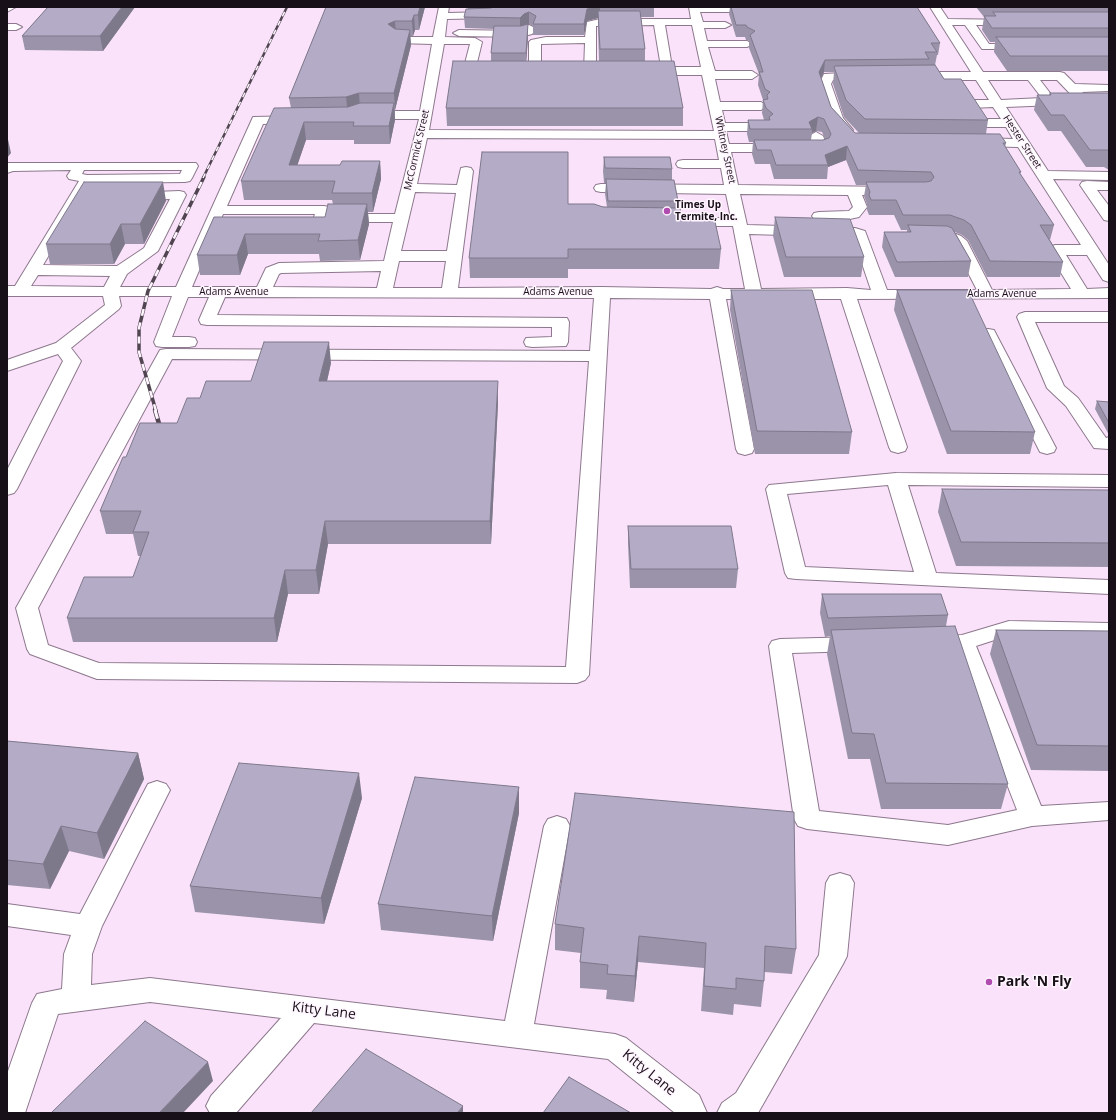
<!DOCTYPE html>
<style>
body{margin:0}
#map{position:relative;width:1116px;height:1120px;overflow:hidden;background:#fae3fa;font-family:"Open Sans",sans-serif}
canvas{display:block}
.frame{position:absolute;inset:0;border:8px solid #181018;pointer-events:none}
</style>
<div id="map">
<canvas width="1116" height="1120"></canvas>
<div class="frame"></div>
</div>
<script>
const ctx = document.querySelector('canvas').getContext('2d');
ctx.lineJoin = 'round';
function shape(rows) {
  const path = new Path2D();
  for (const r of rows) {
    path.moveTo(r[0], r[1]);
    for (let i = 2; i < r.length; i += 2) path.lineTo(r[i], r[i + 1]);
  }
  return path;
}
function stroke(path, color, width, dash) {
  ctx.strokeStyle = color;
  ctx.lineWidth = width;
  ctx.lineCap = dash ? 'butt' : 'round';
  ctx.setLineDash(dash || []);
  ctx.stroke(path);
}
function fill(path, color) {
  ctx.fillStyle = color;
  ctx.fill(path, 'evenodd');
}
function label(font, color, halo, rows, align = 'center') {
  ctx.font = font + ' "Open Sans",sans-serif';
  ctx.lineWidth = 3;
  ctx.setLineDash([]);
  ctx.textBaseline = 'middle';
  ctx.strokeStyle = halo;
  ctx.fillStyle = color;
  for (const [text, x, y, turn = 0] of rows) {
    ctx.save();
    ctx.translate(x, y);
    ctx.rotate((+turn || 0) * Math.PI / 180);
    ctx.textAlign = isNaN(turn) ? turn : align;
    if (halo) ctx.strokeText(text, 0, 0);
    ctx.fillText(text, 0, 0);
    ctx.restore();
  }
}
const minor = shape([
 [7,7,16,7,7,12,7,7],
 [439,7,449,7,448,13,491,12,496,15,491,18,447,19,445,37,475,38,482,42,475,71,469,75,463,71,470,44,444,44,429,130,714,131,702,75,647,75,641,71,647,67,661,67,654,25,596,26,596,71,590,75,584,71,585,43,541,44,541,71,539,74,531,74,529,71,529,42,531,40,546,37,585,37,587,22,600,19,691,19,689,7,762,7,763,9,762,11,758,12,700,12,703,22,725,22,731,25,725,28,704,28,707,41,747,41,753,44,747,47,708,47,715,71,752,71,758,75,752,79,715,79,720,102,761,102,767,106,761,110,722,110,725,123,764,123,770,127,764,131,726,131,729,144,764,144,769,145,771,148,769,151,764,152,731,152,738,185,894,187,899,188,901,191,899,194,894,195,862,195,867,207,859,217,845,220,819,220,814,219,812,216,814,213,819,212,849,211,853,207,848,195,740,194,747,225,855,228,865,231,887,290,977,290,953,244,948,239,951,236,956,234,961,236,967,241,992,290,1071,289,1047,250,1050,247,1055,245,1081,245,1018,147,977,146,972,145,970,142,972,139,977,138,1013,139,1006,127,984,127,978,123,984,119,1001,119,993,107,971,108,965,104,971,100,989,100,976,80,914,80,908,76,914,72,971,72,930,7,940,7,948,19,1016,20,1017,22,1016,24,1012,25,976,25,989,44,1022,44,1026,45,1028,47,1026,49,982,49,965,25,952,25,983,72,1060,72,1064,73,1075,84,1109,85,1109,91,1082,92,1090,100,1109,99,1109,107,1083,107,1057,80,1040,80,1057,102,1055,105,1006,107,1048,171,1109,172,1109,180,1053,179,1109,265,1109,282,1103,280,1087,255,1066,255,1087,289,1109,288,1109,298,857,299,907,447,905,451,898,453,891,451,889,447,841,299,726,299,754,449,752,453,745,455,738,453,736,449,710,299,610,298,589,675,585,680,577,683,97,679,30,654,27,649,16,608,160,350,166,349,590,351,594,298,225,297,217,315,567,318,569,322,568,342,566,346,532,347,526,346,524,342,526,338,552,337,552,327,207,325,201,324,199,320,209,297,188,297,172,337,189,337,195,338,197,342,195,346,189,347,162,347,156,346,154,342,172,296,119,296,121,306,119,309,71,348,81,361,17,489,14,493,7,495,7,470,63,361,58,354,7,371,7,360,56,343,105,305,103,296,7,296,7,286,15,286,79,181,69,179,67,176,71,170,13,171,7,173,7,163,196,163,198,166,192,178,190,181,185,182,92,183,43,265,117,266,144,248,170,199,136,200,131,199,129,196,131,193,179,191,184,192,186,195,158,251,127,274,120,287,176,287,253,117,303,116,304,119,303,122,298,123,263,124,227,206,324,206,329,207,331,210,325,227,323,230,318,231,300,231,295,230,293,227,295,224,300,223,312,223,315,214,223,214,192,287,257,287,266,268,279,263,384,261,393,222,339,222,334,221,332,218,334,215,339,214,395,214,419,119,366,119,360,115,366,111,420,111,432,44,396,43,390,40,396,37,433,37,439,7],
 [665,25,692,25,701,67,672,67,665,25],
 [988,80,1028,80,1042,98,1001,100,988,80],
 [427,138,715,139,719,160,683,160,678,161,676,164,678,167,683,168,721,168,724,185,601,184,596,185,594,188,596,191,601,192,726,194,731,218,687,218,682,219,680,222,682,225,687,226,733,226,745,289,723,289,717,287,711,289,602,287,458,288,473,171,471,168,466,167,461,168,457,185,417,184,427,138],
 [84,170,182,170,180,174,87,175,82,174,84,170],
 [415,192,456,193,447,251,401,251,415,192],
 [749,234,853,237,871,290,847,288,761,289,749,234],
 [399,261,446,261,442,288,393,288,399,261],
 [381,271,377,288,273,287,279,274,281,273,381,271],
 [38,275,110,276,104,287,31,286,38,275],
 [172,359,589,361,566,667,99,663,48,645,38,608,172,359],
 [7,24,16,24,22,27,16,30,7,30,7,24],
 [529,25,535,28,534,32,532,34,521,37,459,36,453,33,459,30,521,31,525,26,529,25],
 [862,72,868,76,866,79,833,80,831,84,843,118,853,130,847,134,842,133,831,119,819,84,824,74,862,72],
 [816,132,823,136,828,148,826,151,796,151,794,148,796,145,813,144,809,136,816,132],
 [1087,181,1109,182,1109,190,1097,190,1109,206,1109,221,1104,220,1080,185,1082,182,1087,181],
 [1025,312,1109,312,1109,322,1035,322,1064,386,1078,398,1106,438,1109,437,1109,449,1094,448,1066,406,1047,388,1017,317,1019,314,1025,312],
 [988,329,994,330,996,334,1056,448,1054,452,1047,454,1040,452,1038,448,980,334,982,330,988,329],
 [896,473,1109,475,1109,487,908,485,936,573,1109,580,1109,594,796,579,788,578,785,573,766,489,769,485,896,473],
 [888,485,914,572,805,567,787,494,888,485],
 [1009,621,1109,623,1109,637,1010,635,976,646,1041,806,1109,802,1109,820,1032,826,948,845,807,829,798,826,794,819,769,646,772,641,780,639,858,637,866,639,869,644,866,649,858,651,792,653,819,811,948,825,1017,810,955,650,933,650,925,648,922,643,925,638,933,636,962,635,1009,621],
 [157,781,166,784,170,790,102,926,92,954,91,985,150,978,505,1021,544,826,548,819,557,816,566,819,570,826,534,1024,615,1034,626,1038,699,1095,707,1113,675,1113,608,1059,314,1023,236,1113,210,1113,206,1106,211,1096,281,1018,150,1002,58,1014,25,1113,7,1113,7,1074,32,1003,37,994,62,989,64,954,71,935,7,926,7,904,80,914,148,784,157,781],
 [840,873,850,876,854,883,847,956,843,964,758,1113,717,1113,722,1103,736,1093,819,955,826,883,830,876,840,873]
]);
stroke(minor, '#8d788d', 2);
fill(minor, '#fff');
const railFar2 = shape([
 [203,178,287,7]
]);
const railFar1 = shape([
 [156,411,139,352,139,328,148,291,204,177]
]);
const rail = shape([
 [155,410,162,434]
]);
stroke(railFar2, '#504550', 2.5);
stroke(railFar1, '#504550', 3.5);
stroke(rail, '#504550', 4.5);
stroke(railFar2, '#fff5ff', 1.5, [5]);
stroke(railFar1, '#fff5ff', 2.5, [7]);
stroke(rail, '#fff5ff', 3, [9]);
fill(shape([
 [48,7,135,7,103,51,25,50,22,36],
 [326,7,425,7,419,30,415,30,413,36,410,36,411,45,395,110,395,120,390,144,354,144,354,140,306,140,297,165,340,165,380,161,381,179,373,212,368,212,369,224,360,260,320,261,319,254,248,254,240,275,200,275,197,255,214,217,325,217,333,204,332,200,244,200,241,181,291,108,289,98],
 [468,7,654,7,654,17,641,17,645,49,645,61,683,108,683,126,447,126,446,108,491,61,491,53,494,29,465,28,464,17,468,9],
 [598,18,598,27,599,61,526,61,528,37,528,24,523,26,524,25,529,24,533,26,533,35,584,35,587,21],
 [730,7,917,7,940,43,938,55,937,55,935,65,944,79,988,120,986,134,1006,143,1005,147,1021,172,1020,174,1054,225,1050,240,1063,262,1060,277,987,277,968,240,962,235,955,232,971,261,968,277,895,277,882,247,884,232,907,232,907,230,901,230,894,215,869,215,867,210,867,204,864,196,866,185,856,185,846,160,828,167,827,179,774,179,770,164,755,164,752,154,753,142,749,142,747,134,748,120,764,120,762,113,763,100,758,85,759,74,749,48,749,41,746,40,745,37,736,37,729,14],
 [824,72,834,72,833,84,844,117,859,133,855,133,831,107,821,78],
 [816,131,822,132,825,139,823,140,811,140,812,133],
 [976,7,1109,7,1109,71,1007,71,994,52,995,42,990,42,982,30,984,17],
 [1050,93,1109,93,1109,170,1104,167,1086,167,1061,131,1048,131,1034,110,1037,95,1049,95],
 [604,157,672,169,672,180,678,201,678,208,682,217,721,249,719,269,568,269,568,278,470,278,469,258,568,204,607,207,605,194,606,183,604,183,603,171],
 [166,201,144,244,125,244,114,264,50,264,46,244],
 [775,217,864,257,861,277,784,277,773,236],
 [731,290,852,432,849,454,755,454,730,310],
 [897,290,1035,432,1030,454,947,454,894,310],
 [331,363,327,381,498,403,491,544,328,544,319,594,288,594,277,642,73,642,67,618,133,577,141,556,138,556,133,534,106,534,100,511,126,457,177,423,200,398,251,381],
 [1097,401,1109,402,1109,435,1095,409],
 [942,489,1109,490,1109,567,956,566,938,512],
 [628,526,738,569,736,588,630,588,628,544],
 [822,594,948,615,946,626,1008,784,1001,809,881,809,870,759,848,759,827,654,830,636,825,637,820,613],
 [996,630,1109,631,1109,771,1031,770,990,654],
 [7,741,138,753,144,779,104,859,69,851,50,889,7,885],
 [362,798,324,924,195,912,190,886],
 [519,813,493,941,381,930,378,904],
 [555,924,796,949,792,974,764,972,764,981,761,1007,734,1004,733,1015,701,1011,704,968,638,962,634,1002,606,999,607,990,580,988,580,962,581,953,555,950]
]), '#9b93aa');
fill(shape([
 [122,7,135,7,103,51,100,36],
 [420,7,425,7,419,30,418,15],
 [597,7,600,7,600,18,598,11,598,18,587,21,584,35,584,24,587,9],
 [529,12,529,24,524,25,520,29,520,18,524,14],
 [414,15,415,30,413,36,412,21],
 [395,21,396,36,388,24],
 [528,24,528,37,526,66,526,53],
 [410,30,411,45,395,110,394,93],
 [825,60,824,72,818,84,819,72],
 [359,93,360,110,348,114,346,97],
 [394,103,395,120,390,144,389,126],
 [818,117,816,131,812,133,812,129,809,122],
 [304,122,306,140,292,181,289,165],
 [7,135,11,153,7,158],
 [847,146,846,160,828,167,828,165,825,155],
 [380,161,381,179,373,212,372,193],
 [163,182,166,201,144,244,140,224],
 [367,204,369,224,360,260,358,240],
 [121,224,125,244,114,264,110,244],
 [245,234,248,254,240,275,237,255],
 [329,342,331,363,322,403,319,381],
 [498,381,498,403,491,544,490,521],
 [325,521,328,544,319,594,316,570],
 [285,570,288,594,277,642,274,618],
 [138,753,144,779,104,859,97,833],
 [359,773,362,798,324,924,321,898],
 [519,787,519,813,493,941,492,916],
 [61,826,69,851,50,889,43,864],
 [639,936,638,962,634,1002,635,976],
 [208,1062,213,1081,183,1113,159,1113],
 [463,1106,463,1113,457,1113]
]), '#7e788b');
const building = shape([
 [48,7,122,7,100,36,22,36,48,7],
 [326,7,420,7,418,15,414,15,412,21,395,21,388,24,395,29,410,30,394,93,359,93,346,97,289,98,326,7],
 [493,7,597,7,587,9,584,24,533,24,536,16,529,12,524,14,520,18,464,17,466,9,491,8,493,7],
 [731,7,917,7,940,43,931,43,937,52,925,52,929,59,825,60,819,72,831,107,855,133,1000,134,1006,143,1003,143,1021,172,1019,172,1054,225,1040,225,1063,262,990,261,971,225,964,220,950,215,903,215,896,200,871,200,869,195,870,192,866,182,926,182,931,181,934,177,931,172,858,170,847,146,825,155,828,165,776,165,771,150,757,150,754,140,823,140,829,138,831,134,824,119,818,117,809,122,812,129,750,129,748,120,770,120,769,117,773,114,766,108,763,100,768,99,767,95,770,92,765,89,759,72,763,72,760,62,750,35,755,31,747,27,746,25,736,25,731,7],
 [598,11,640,11,645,49,600,49,598,11],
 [993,12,1109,12,1109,28,992,28,984,16,996,16,993,12],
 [528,24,526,53,491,53,494,26,521,26,528,24],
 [996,37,1109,37,1109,56,1010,56,996,37],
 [453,61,674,61,683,108,446,108,453,61],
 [935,65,944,79,961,79,988,120,865,119,846,100,834,67,835,66,935,65],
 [1050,93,1109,93,1109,151,1108,150,1090,150,1064,115,1051,115,1037,95,1051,95,1050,93],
 [360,103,394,103,389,126,353,126,354,122,304,122,289,165,340,165,342,161,380,161,372,193,332,193,335,181,241,181,274,108,348,107,360,103],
 [482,152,568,152,568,204,594,204,603,207,680,208,682,217,714,217,721,249,568,249,568,258,469,258,482,152],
 [604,157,670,157,672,169,605,168,604,157],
 [606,179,674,180,678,201,608,201,606,179],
 [84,182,163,182,140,224,121,224,110,244,46,244,84,182],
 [328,204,367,204,358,240,318,241,320,234,245,234,237,255,197,255,214,217,325,217,328,204],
 [775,217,850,219,864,257,786,257,775,217],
 [908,225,947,226,952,228,971,261,897,262,884,232,911,232,908,225],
 [731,290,812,290,852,432,757,431,731,290],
 [897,290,968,290,1035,432,951,431,897,290],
 [264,342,329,342,319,381,498,381,490,521,325,521,316,570,285,570,274,618,67,618,84,577,133,577,149,532,133,532,141,511,100,511,123,457,126,457,140,423,177,423,187,398,200,398,206,381,251,381,264,342],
 [1097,401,1109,402,1109,423,1097,401],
 [942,489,1109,490,1109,543,961,542,942,489],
 [628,526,731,526,738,569,631,569,628,526],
 [822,594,941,594,948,615,828,618,822,594],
 [955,626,1008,784,886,783,874,734,852,733,831,630,955,626],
 [996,630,1109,631,1109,746,1037,745,996,630],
 [7,741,138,753,97,833,61,826,43,864,7,860,7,741],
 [239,763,359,773,321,898,190,886,239,763],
 [415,777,519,787,492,916,378,904,415,777],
 [575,793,794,812,796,949,765,946,764,981,736,978,736,989,704,986,706,943,639,936,635,976,607,974,608,965,580,962,584,928,555,924,575,793],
 [145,1021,208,1062,159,1113,51,1113,145,1021],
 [366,1049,463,1106,457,1113,311,1113,366,1049],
 [569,1077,631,1113,543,1113,569,1077]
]);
fill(building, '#b4abc6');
stroke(building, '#7e788b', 1);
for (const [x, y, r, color] of [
 [667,211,4,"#b04baf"],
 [989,982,4,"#b04baf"]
]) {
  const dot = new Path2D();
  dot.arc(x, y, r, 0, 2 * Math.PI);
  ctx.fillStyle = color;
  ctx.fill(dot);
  stroke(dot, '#fff5ff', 1.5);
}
label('10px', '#181018', '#fff5ff', [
 ["Hester Street",1022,142,57],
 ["McCormick Street",417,150,-77],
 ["Whitney Street",725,150,78],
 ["Adams Avenue",234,292],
 ["Adams Avenue",558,292],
 ["Adams Avenue",1002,294]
]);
label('bold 10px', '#181018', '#fff5ff', [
 ["Times Up",675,205],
 ["Termite, Inc.",675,217]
], 'left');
label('bold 14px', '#181018', '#fff5ff', [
 ["Park 'N Fly",997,982]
], 'left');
label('14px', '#181018', '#fff5ff', [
 ["Kitty Lane",324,1011,7],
 ["Kitty Lane",649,1073,39]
]);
</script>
